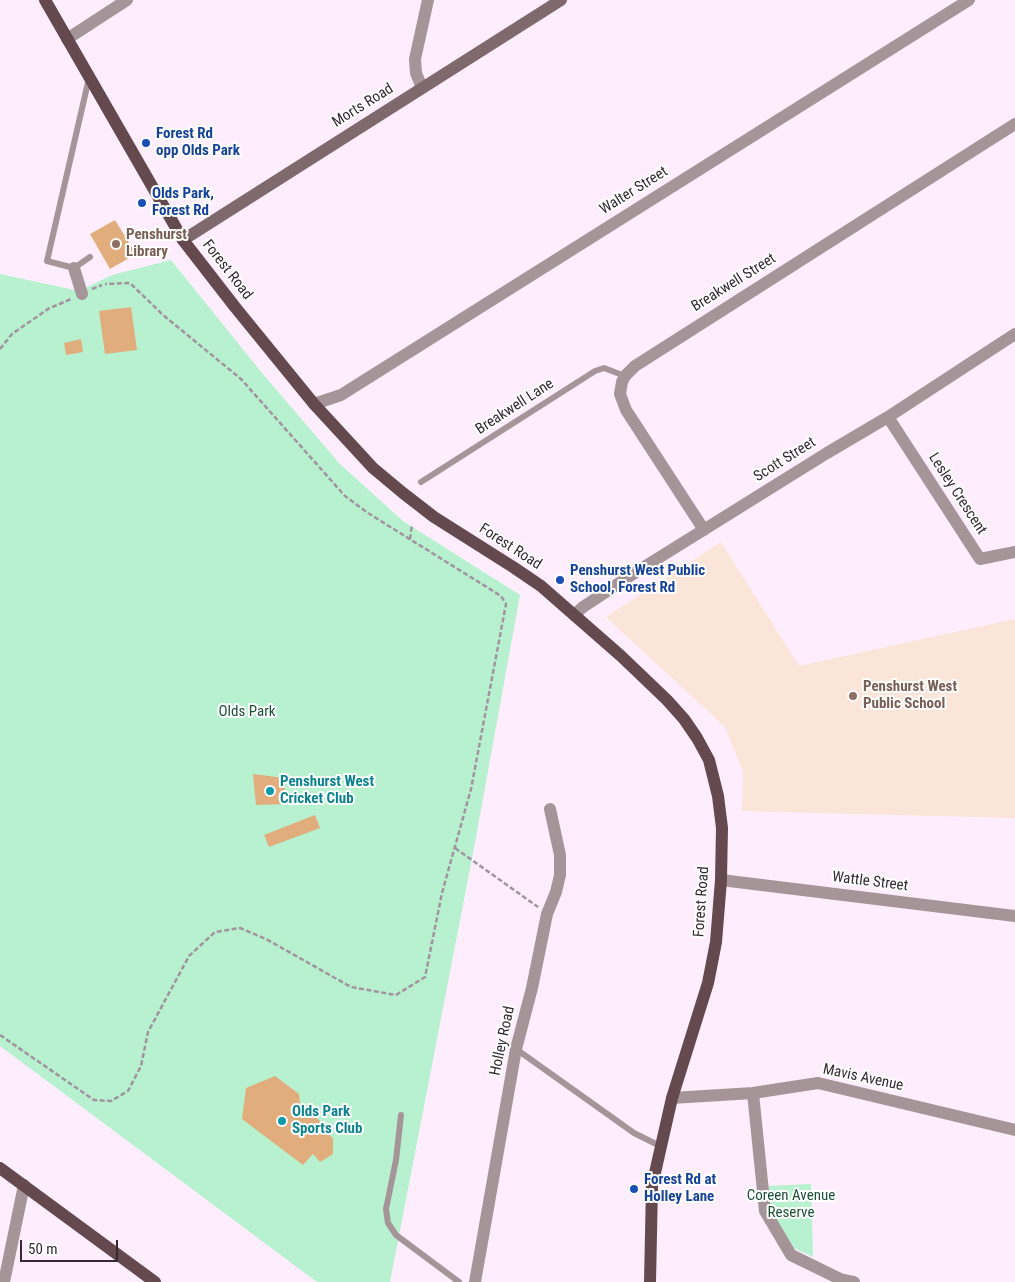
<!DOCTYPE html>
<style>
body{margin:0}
#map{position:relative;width:1015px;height:1282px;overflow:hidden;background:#feeefd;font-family:"Roboto Condensed",sans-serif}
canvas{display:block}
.scale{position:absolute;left:20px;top:1240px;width:98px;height:22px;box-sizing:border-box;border:2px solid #342a33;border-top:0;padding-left:6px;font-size:15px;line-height:18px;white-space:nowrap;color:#342a33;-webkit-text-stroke:4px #fff;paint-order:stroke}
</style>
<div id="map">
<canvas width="1015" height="1282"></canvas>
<div class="scale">50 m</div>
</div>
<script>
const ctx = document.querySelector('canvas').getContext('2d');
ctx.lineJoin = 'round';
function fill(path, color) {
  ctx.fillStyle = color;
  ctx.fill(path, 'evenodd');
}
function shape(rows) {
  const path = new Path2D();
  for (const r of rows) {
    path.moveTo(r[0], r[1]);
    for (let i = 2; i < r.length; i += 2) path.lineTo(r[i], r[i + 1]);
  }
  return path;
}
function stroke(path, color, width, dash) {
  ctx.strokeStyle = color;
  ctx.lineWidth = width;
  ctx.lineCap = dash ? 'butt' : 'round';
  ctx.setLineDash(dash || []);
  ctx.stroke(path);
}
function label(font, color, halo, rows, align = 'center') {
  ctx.font = font + ' "Roboto Condensed",sans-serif';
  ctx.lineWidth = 4;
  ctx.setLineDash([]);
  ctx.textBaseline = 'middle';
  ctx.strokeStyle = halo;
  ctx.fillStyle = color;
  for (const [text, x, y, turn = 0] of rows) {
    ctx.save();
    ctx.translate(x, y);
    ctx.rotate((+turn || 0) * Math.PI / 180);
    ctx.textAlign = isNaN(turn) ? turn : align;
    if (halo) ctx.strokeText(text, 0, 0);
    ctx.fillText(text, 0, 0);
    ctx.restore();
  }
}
fill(shape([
 [721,542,799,666,1015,619,1015,818,742,811,743,772,725,727,606,617]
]), '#fbe4d8');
fill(shape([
 [171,260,262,373,340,464,403,521,520,595,474,848,390,1282,317,1282,0,1046,0,274,79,291,112,275],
 [811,1184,813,1257,794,1248,771,1211,768,1186]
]), '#b7f1cf');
fill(shape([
 [115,220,136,254,110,269,90,234],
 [131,307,137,350,105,354,99,311],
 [81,339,83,352,66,355,64,343],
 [253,774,284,778,286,804,256,805],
 [315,815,320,828,269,847,264,835],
 [275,1076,299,1094,300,1103,322,1123,321,1129,333,1138,333,1154,320,1162,313,1154,303,1165,242,1119,246,1088]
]), '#e1ad7c');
stroke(shape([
 [92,289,102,285],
 [0,349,12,334,48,309,71,299],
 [410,539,412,524],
 [455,848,538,907],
 [0,1035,94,1100,111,1101,128,1091,141,1066,148,1032,189,956,215,932,240,928,266,939,351,987,396,995,425,977,442,893,471,789,506,604,501,596,368,513,345,496,241,379,163,315,130,283,105,284]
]), '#a194a0', 2.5, [5, 2.5]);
stroke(shape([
 [89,78,47,261,74,268,90,257],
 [421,482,595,371,604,368,625,376],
 [516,1049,634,1133,660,1146],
 [401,1115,396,1160,386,1209,388,1223,396,1235,459,1282]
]), '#a69598', 6);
stroke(shape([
 [67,39,127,0],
 [422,88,416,73,415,59,428,0],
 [74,268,82,294],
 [314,404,341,395,969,0],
 [888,417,980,559,1015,552],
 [704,530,626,410,620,394,622,382,625,376,635,366,1015,124],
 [574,615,583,607,636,572,827,453,888,417,1015,334],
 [721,880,1015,916],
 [753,1093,765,1211,791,1255,840,1279,841,1282],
 [672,1098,753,1093,818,1083,1015,1130],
 [840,1279,854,1282],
 [4,1282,24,1185],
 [475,1282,516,1049,532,988,547,914,556,892,560,875,560,855,550,809]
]), '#a69598', 12);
stroke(shape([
 [183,240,561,0]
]), '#80696c', 12);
stroke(shape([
 [45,0,183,240,235,307,314,404,373,468,403,493,434,517,513,567,541,586,621,656,667,700,684,719,697,738,709,760,718,796,722,828,721,880,716,942,708,983,672,1098,652,1186,650,1282],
 [0,1168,155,1282]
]), '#64494e', 12);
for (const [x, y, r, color] of [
 [146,143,5,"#1a4fb4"],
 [142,203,5,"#1a4fb4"],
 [116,244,5,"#8d6e63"],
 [560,580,5,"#1a4fb4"],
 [853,696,5,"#8d6e63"],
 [270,791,5,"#0f9aa8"],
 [282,1121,5,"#0f9aa8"],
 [634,1189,5,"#1a4fb4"]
]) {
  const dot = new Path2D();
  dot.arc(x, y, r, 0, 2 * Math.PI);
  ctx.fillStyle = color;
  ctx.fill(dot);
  stroke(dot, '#fff', 2);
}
label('15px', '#342a33', '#fff', [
 ["Morts Road",363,106,-32],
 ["Walter Street",634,191,-32],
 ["Forest Road",227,270,52],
 ["Breakwell Street",734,283,-32],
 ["Breakwell Lane",515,407,-33],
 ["Scott Street",785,460,-32],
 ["Lesley Crescent",957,494,57],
 ["Forest Road",510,547,33],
 ["Wattle Street",870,882,7],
 ["Forest Road",702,902,-86],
 ["Holley Road",503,1041,-78],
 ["Mavis Avenue",863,1078,12]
]);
label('bold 15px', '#164399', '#fff', [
 ["Forest Rd",156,134],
 ["opp Olds Park",156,151],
 ["Olds Park,",152,194],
 ["Forest Rd",152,211],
 ["Penshurst West Public",570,571],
 ["School, Forest Rd",570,588],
 ["Forest Rd at",644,1180],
 ["Holley Lane",644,1197]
], 'left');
label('bold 15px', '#785e54', '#fff', [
 ["Penshurst",126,235],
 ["Library",126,252],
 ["Penshurst West",863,687],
 ["Public School",863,704]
], 'left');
label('15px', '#1d5037', '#fff', [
 ["Olds Park",247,712],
 ["Coreen Avenue",791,1196],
 ["Reserve",791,1213]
]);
label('bold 15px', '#0d838f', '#fff', [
 ["Penshurst West",280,782],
 ["Cricket Club",280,799],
 ["Olds Park",292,1112],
 ["Sports Club",292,1129]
], 'left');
</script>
